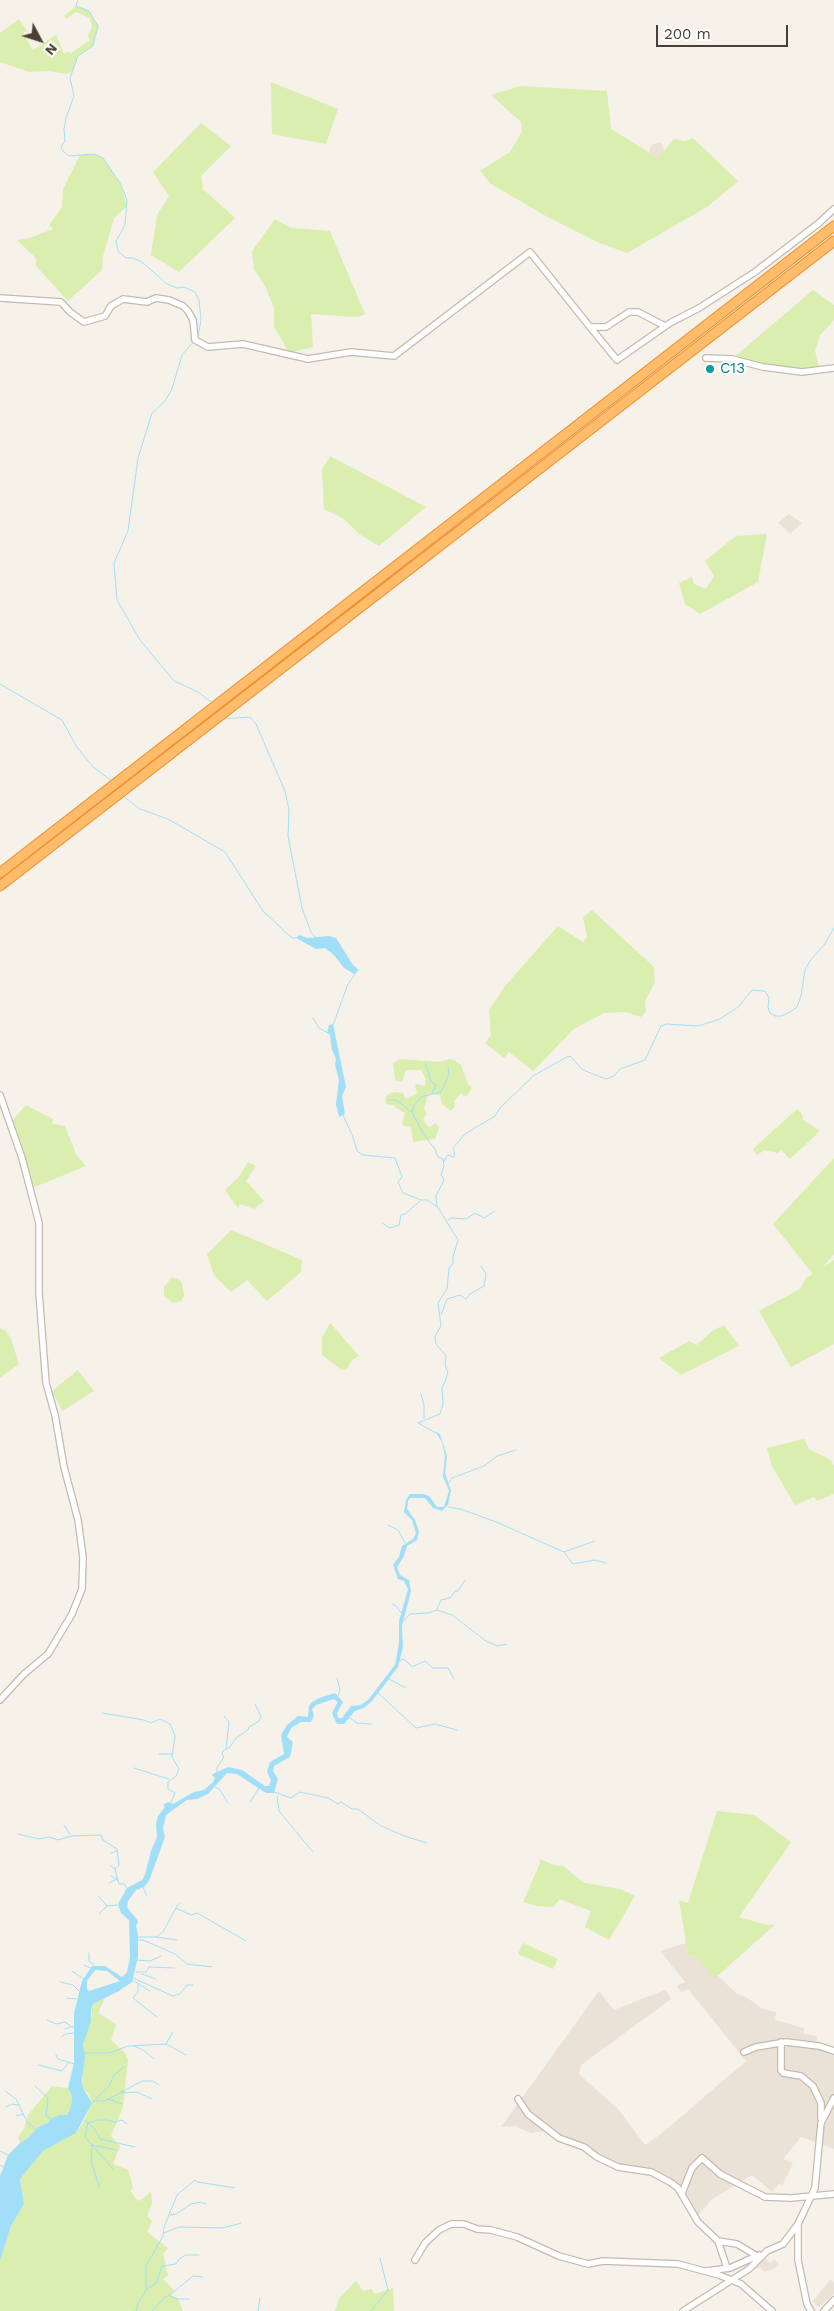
<!DOCTYPE html>
<style>
body{margin:0}
#map{position:relative;width:834px;height:2311px;overflow:hidden;background:#f6f1e9;font-family:"Work Sans",sans-serif}
canvas{display:block}
.north{position:absolute;left:15px;top:15px;width:50px;height:50px;-webkit-text-stroke:4px #fff;paint-order:stroke;rotate:130deg;font-size:14px;font-weight:700;line-height:20px;text-align:center;color:#4b4036}
.north::after{content:'';display:block;margin:auto;width:18px;height:22px;background:#4b4036;clip-path:polygon(50% 0,100% 100%,50% 72%,0 100%)}
.scale{position:absolute;left:656px;top:25px;width:132px;height:22px;box-sizing:border-box;border:2px solid #4b4036;border-top:0;padding-left:6px;font-size:15px;line-height:18px;white-space:nowrap;color:#4b4036;-webkit-text-stroke:4px #fff;paint-order:stroke}
</style>
<div id="map">
<canvas width="834" height="2311"></canvas>
<div class="north">N</div>
<div class="scale">200 m</div>
</div>
<script>
const ctx = document.querySelector('canvas').getContext('2d');
ctx.lineJoin = 'round';
function fill(path, color) {
  ctx.fillStyle = color;
  ctx.fill(path, 'evenodd');
}
function shape(rows) {
  const path = new Path2D();
  for (const r of rows) {
    path.moveTo(r[0], r[1]);
    for (let i = 2; i < r.length; i += 2) path.lineTo(r[i], r[i + 1]);
  }
  return path;
}
function stroke(path, color, width, dash) {
  ctx.strokeStyle = color;
  ctx.lineWidth = width;
  ctx.lineCap = dash ? 'butt' : 'round';
  ctx.setLineDash(dash || []);
  ctx.stroke(path);
}
function label(font, color, halo, rows, align = 'center') {
  ctx.font = font + ' "Work Sans",sans-serif';
  ctx.lineWidth = 4;
  ctx.setLineDash([]);
  ctx.textBaseline = 'middle';
  ctx.strokeStyle = halo;
  ctx.fillStyle = color;
  for (const [text, x, y, turn = 0] of rows) {
    ctx.save();
    ctx.translate(x, y);
    ctx.rotate((+turn || 0) * Math.PI / 180);
    ctx.textAlign = isNaN(turn) ? turn : align;
    if (halo) ctx.strokeText(text, 0, 0);
    ctx.fillText(text, 0, 0);
    ctx.restore();
  }
}
fill(shape([
 [660,142,665,151,658,158,649,152,651,145],
 [789,514,802,523,790,534,778,523],
 [686,1943,688,1955,695,1956,715,1977,717,1975,737,1994,746,1997,763,2009,776,2012,775,2020,804,2028,804,2034,817,2036,816,2045,834,2051,834,2149,801,2137,783,2159,793,2163,782,2186,779,2184,772,2192,752,2175,712,2199,696,2218,678,2188,651,2172,618,2167,555,2134,545,2131,531,2133,515,2126,501,2127,599,1991,614,2010,665,1990,671,1999,581,2065,579,2074,618,2109,645,2145,661,2134,746,2061,688,1989,681,1992,677,1986,685,1982,660,1951],
 [763,2255,770,2263,775,2260,779,2265,774,2269,764,2272,760,2267,756,2269,753,2265],
 [831,2279,834,2283,834,2294,819,2307,812,2302]
]), '#ebe2d7');
fill(shape([
 [76,6,89,11,98,26,93,46,78,56,73,71,66,74,48,71,29,72,0,62,0,33,19,19,27,31,23,33,33,50,56,35,64,54,69,51,70,54,90,40,88,36,92,27,90,18,76,12,66,19,64,16],
 [271,82,338,109,326,144,272,134],
 [520,86,607,91,611,129,658,158,674,139,684,141,693,138,738,181,707,207,627,253,595,241,546,216,491,184,480,171,510,152,522,131,521,122,491,95],
 [201,123,231,146,201,176,203,189,235,218,179,272,151,255,157,215,169,196,153,172],
 [94,154,103,158,120,183,127,206,114,218,103,256,102,270,68,301,36,266,36,258,17,240,30,238,53,229,49,225,62,207,63,189,80,155],
 [275,219,291,228,330,231,365,314,358,317,311,314,313,347,289,353,274,326,274,308,266,288,254,269,252,251],
 [813,290,834,305,834,320,820,335,815,351,820,371,802,372,732,359],
 [330,456,426,507,379,546,359,534,344,519,324,509,322,470],
 [767,534,758,582,700,614,685,604,679,583,692,577,694,584,706,589,714,576,705,561,736,536],
 [592,910,654,967,655,982,645,1001,646,1011,641,1017,625,1012,604,1013,574,1029,533,1071,509,1052,504,1058,485,1043,491,1035,489,1010,505,986,558,926,583,942,587,937,583,917],
 [401,1059,440,1062,448,1059,454,1060,461,1065,468,1084,472,1088,466,1097,461,1093,454,1101,455,1106,451,1111,442,1104,440,1095,428,1094,424,1109,427,1114,423,1119,429,1128,436,1123,439,1128,435,1139,413,1142,411,1127,402,1125,405,1113,396,1108,394,1105,386,1104,385,1099,388,1094,395,1092,403,1093,406,1099,417,1093,415,1084,425,1086,426,1079,421,1070,406,1070,402,1082,395,1080,393,1063],
 [26,1105,53,1119,52,1124,65,1126,76,1154,86,1166,30,1189,10,1123],
 [797,1109,802,1114,803,1120,820,1131,790,1159,781,1150,778,1153,765,1150,757,1155,753,1149],
 [834,1158,834,1254,822,1268,834,1260,834,1344,791,1367,759,1311,800,1289,806,1278,813,1274,773,1224],
 [248,1162,256,1166,246,1181,264,1201,254,1209,240,1204,238,1208,225,1190,238,1178],
 [231,1230,302,1260,301,1272,267,1301,247,1280,231,1292,214,1275,207,1254],
 [172,1277,179,1279,182,1283,184,1296,181,1301,173,1303,164,1296,164,1287],
 [330,1323,359,1356,352,1360,347,1369,342,1370,322,1355,322,1338],
 [724,1325,739,1346,681,1375,659,1358,689,1341,697,1345,712,1331],
 [0,1328,6,1331,11,1339,19,1364,0,1378],
 [78,1370,94,1391,62,1411,52,1391],
 [804,1439,809,1449,831,1460,834,1466,834,1494,817,1501,814,1497,795,1505,772,1466,767,1448],
 [717,1811,754,1815,791,1842,739,1917,767,1925,776,1924,715,1978,695,1956,688,1955,679,1900,688,1903],
 [540,1859,554,1865,563,1866,584,1883,620,1889,635,1896,609,1940,585,1927,591,1911,560,1899,553,1907,537,1906,523,1902,540,1863],
 [523,1943,558,1959,553,1969,518,1954],
 [106,1996,98,2013,116,2024,111,2040,125,2053,128,2060,123,2107,111,2136,120,2146,113,2164,128,2170,133,2187,130,2191,138,2201,143,2199,151,2191,152,2203,147,2216,152,2221,147,2232,168,2248,163,2254,168,2275,163,2279,174,2290,170,2295,178,2299,183,2311,0,2311,0,2261,11,2226,24,2204,20,2179,43,2151,76,2133,83,2123,92,2103,88,2093,83,2088,83,2045,92,2015,91,2009,93,2004],
 [52,2086,68,2088,72,2096,71,2107,67,2115,38,2127,29,2137,20,2143,18,2137,24,2129,28,2115],
 [356,2281,363,2291,372,2289,374,2294,393,2288,394,2311,335,2311,339,2298]
]), '#d9eeaf');
fill(shape([
 [299,935,308,938,329,936,336,938,353,965,359,970,354,974,344,968,334,955,325,948,316,949,296,938],
 [333,1024,346,1087,342,1096,345,1114,339,1117,336,1104,339,1080,335,1065,336,1059,332,1050,330,1035,327,1033,329,1025],
 [435,1431,440,1434,447,1456,445,1473,451,1491,448,1505,442,1511,433,1508,425,1498,410,1498,408,1501,407,1509,415,1520,419,1531,417,1540,407,1546,403,1558,397,1567,400,1575,409,1580,411,1591,402,1626,403,1647,398,1667,372,1701,364,1708,355,1711,344,1724,337,1724,333,1716,332,1713,338,1702,334,1699,316,1705,312,1709,314,1716,311,1722,301,1722,291,1728,287,1737,293,1742,290,1757,274,1766,273,1771,278,1779,274,1793,266,1793,237,1774,227,1773,208,1794,197,1799,187,1800,166,1815,163,1828,165,1837,149,1881,144,1887,136,1890,128,1901,127,1907,138,1921,136,1926,138,1935,138,1957,132,1982,119,1991,93,2004,91,2009,91,2021,83,2045,85,2056,82,2080,83,2088,92,2103,76,2133,43,2151,20,2179,24,2204,11,2226,0,2261,0,2176,8,2155,20,2143,29,2137,38,2127,48,2123,51,2119,59,2115,67,2115,71,2107,72,2096,68,2088,74,2063,74,2013,82,1981,92,1966,105,1966,122,1977,127,1972,130,1957,129,1920,121,1913,118,1904,127,1888,142,1880,145,1875,151,1851,157,1837,156,1823,158,1816,165,1807,163,1805,168,1802,173,1804,194,1792,204,1790,213,1782,215,1777,212,1776,213,1774,228,1767,242,1770,265,1786,269,1786,271,1780,267,1772,270,1762,284,1754,281,1735,287,1725,298,1716,308,1717,309,1706,311,1703,319,1698,335,1693,343,1702,337,1713,338,1718,342,1718,351,1706,361,1705,368,1700,395,1665,399,1643,399,1621,408,1589,404,1581,398,1579,393,1565,399,1557,402,1546,413,1539,416,1533,412,1520,404,1512,406,1500,410,1494,423,1494,429,1496,437,1507,444,1507,449,1491,443,1476,445,1456,442,1442],
 [95,1970,107,1971,120,1981,89,1991,87,1989,87,1981]
]), '#a1dff8');
stroke(shape([
 [78,0,76,6,89,11,98,26,93,46,78,56,70,78,74,96,66,118,64,129,65,141,61,147,62,150,69,156,94,154,103,158,120,183,127,200,125,225,116,241,118,251,126,258,133,258,142,262,167,284,177,288,184,287,195,292,199,300,201,320,198,336],
 [194,341,182,355,172,389,165,401,152,413,138,458,128,531,114,563,117,600,140,640,174,681,198,692,211,702],
 [0,684,62,720,76,746,93,767,112,781],
 [224,719,250,717,256,724,285,791,289,810,288,836,302,908,311,932,316,938],
 [123,796,140,809,168,819,225,852,263,911,292,938,296,938],
 [313,1018,319,1028,328,1033],
 [333,1025,348,984,356,973],
 [426,1065,431,1082,436,1085,432,1093],
 [388,1100,397,1100,411,1112],
 [343,1115,353,1137,357,1151,363,1155,395,1158,402,1177,398,1182,403,1193,421,1200,427,1200,436,1206],
 [444,1161,448,1155,453,1157,455,1155,453,1148,465,1134,495,1116,500,1108,533,1076,567,1057,570,1056,583,1070,606,1079,614,1076,620,1069,645,1060,661,1026,666,1024,698,1026,720,1019,738,1007,752,990,765,991,769,998,768,1007,770,1013,775,1016,782,1016,790,1012,797,1007,801,996,805,970,810,961,824,945,834,928],
 [448,1220,451,1218,466,1219,475,1213,484,1218,495,1211],
 [382,1223,390,1228,399,1225,401,1215,405,1214,420,1201],
 [441,1315,447,1299,460,1295,466,1299,470,1294,484,1286,486,1274,481,1266],
 [421,1394,424,1405,424,1418],
 [436,1433,418,1423,440,1414,443,1404,442,1389,448,1373,445,1364,446,1356,436,1344,435,1336,441,1326,438,1303,447,1289,449,1268,453,1263,453,1257,458,1240,437,1206,436,1196,444,1180,441,1175,444,1166,443,1159,438,1157,435,1149,424,1135,412,1112,414,1105,421,1097,441,1092,449,1074,448,1068],
 [449,1483,452,1478,484,1466,497,1456,516,1450],
 [448,1507,460,1509,494,1521,564,1552,595,1541],
 [388,1525,398,1530,405,1543],
 [564,1552,573,1564,595,1560,606,1563],
 [392,1604,396,1606,403,1615],
 [437,1609,441,1600,450,1598,455,1591,458,1591,465,1580],
 [404,1621,410,1614,428,1613,437,1610,452,1615,486,1641,497,1646,507,1644],
 [399,1661,404,1659,412,1667,425,1661,433,1668,448,1668,454,1679],
 [337,1678,340,1690,338,1696],
 [387,1678,406,1688],
 [377,1692,416,1728,435,1724,457,1730],
 [102,1713,144,1720,151,1723,160,1719,170,1724,175,1736,172,1757,179,1769,176,1776,168,1782,168,1789,175,1793,170,1804],
 [224,1716,229,1722,226,1749],
 [350,1718,357,1723,372,1724],
 [159,1754,173,1754],
 [134,1768,169,1779],
 [217,1774,217,1768,224,1757,222,1754,223,1751,230,1747,236,1738,248,1730,249,1727,259,1721,261,1717,255,1704],
 [215,1787,220,1790,228,1803],
 [274,1792,291,1798,300,1792,328,1798,338,1804,341,1802,352,1809,358,1809,381,1826,407,1837,427,1843],
 [277,1796,279,1811,313,1852],
 [250,1802,259,1788],
 [64,1825,70,1834],
 [18,1834,39,1839,49,1837,58,1840,71,1836,101,1835,103,1840,117,1849,119,1865,115,1869,117,1877,119,1884,124,1884,127,1888],
 [111,1853,117,1851],
 [110,1865,115,1869],
 [111,1876,117,1879],
 [109,1883,117,1879],
 [143,1887,147,1896],
 [98,1896,107,1906,117,1905],
 [176,1907,180,1903],
 [99,1914,107,1906],
 [138,1937,156,1937,163,1932,176,1908,191,1915,197,1913,246,1941],
 [156,1937,177,1940],
 [138,1940,143,1940,175,1954,187,1964,212,1967],
 [89,1953,89,1961,94,1965],
 [136,1960,150,1961,161,1956],
 [84,1965,90,1968],
 [72,1971,84,1979],
 [136,1972,146,1972,149,1967,175,1968],
 [142,1974,156,1979],
 [133,1978,173,1996,180,1994,187,1985,193,1985],
 [132,1980,150,1991],
 [60,1982,73,1985,80,1992],
 [138,1985,138,1992,133,1998,157,2017],
 [67,1998,76,1999],
 [47,2020,56,2024,65,2022,72,2027,77,2027],
 [65,2029,71,2027],
 [61,2037,65,2034,74,2033],
 [166,2044,173,2032],
 [134,2046,143,2050,154,2059],
 [84,2053,109,2053,128,2046,166,2044,186,2055],
 [56,2055,58,2059,74,2064],
 [38,2065,62,2071,69,2062],
 [35,2086,48,2098,46,2116,51,2119],
 [5,2091,16,2099,27,2122,36,2129],
 [122,2093,137,2092,152,2099],
 [108,2099,122,2104],
 [95,2101,105,2101,142,2081,153,2081,159,2085],
 [92,2103,109,2086,114,2075,124,2067],
 [6,2107,12,2104,19,2105],
 [16,2116,23,2114],
 [84,2120,94,2128,100,2139,135,2147],
 [88,2122,85,2137,92,2145,91,2160,99,2187],
 [89,2123,98,2120,107,2120,114,2122,122,2120,127,2124],
 [92,2145,113,2169],
 [92,2145,116,2150],
 [0,2151,8,2155],
 [0,2165,3,2167],
 [170,2215,176,2214,191,2204,201,2202,206,2204],
 [164,2233,179,2227,223,2228,241,2223],
 [146,2290,156,2283,162,2266,176,2264,179,2259,186,2255,199,2255],
 [171,2296,178,2299,189,2299],
 [136,2311,138,2303,146,2290,146,2266,163,2236,164,2227,177,2195,195,2180,198,2182,235,2188],
 [152,2311,165,2297,170,2295,193,2276,203,2277],
 [258,2311,260,2298],
 [371,2311,388,2290,380,2258]
]), '#a1dff8', 1);
const minor = shape([
 [0,298,61,302,70,312,84,322,105,316,111,306,123,299,147,302,156,298,169,300,183,306,188,311,193,320,195,340,208,347,243,344,308,359,351,352,394,356,530,252,590,327,606,327,629,312,638,312,665,326],
 [590,327,617,360,670,323,699,308,755,272,819,223,834,209],
 [706,358,732,359,763,367,802,372,834,368],
 [0,1095,22,1158,39,1223,39,1293,46,1383,55,1415,64,1467,78,1520,83,1557,82,1589,72,1614,48,1654,24,1674,0,1700],
 [781,2042,781,2070,783,2073,801,2076,813,2086,821,2103,821,2118],
 [744,2052,756,2047,786,2042,819,2046,834,2051],
 [518,2099,528,2114,559,2138,584,2147,597,2157,618,2167,651,2172,670,2182,678,2188,698,2222,718,2241,737,2244,757,2256],
 [682,2193,692,2168,702,2158,720,2174,765,2197,791,2198,834,2194],
 [798,2226,798,2260,807,2304,811,2311],
 [718,2241,727,2268],
 [415,2260,425,2243,439,2230,451,2224,464,2224,477,2229,491,2230,517,2237,559,2256,588,2264,603,2261,678,2264,719,2275,741,2284,772,2311],
 [706,2271,730,2268,759,2255],
 [683,2311,749,2269,767,2251,783,2244,798,2224,815,2188,821,2123,834,2098],
 [824,2311,834,2300]
]);
const highway = shape([
 [0,873,834,226],
 [0,886,834,241]
]);
stroke(minor, '#c6baae', 8);
stroke(highway, '#ed8f2d', 11);
stroke(minor, '#fff', 5.5);
stroke(highway, '#ffbc6b', 9);
for (const [x, y, r, color] of [
 [710,369,5,"#0f9aa8"]
]) {
  const dot = new Path2D();
  dot.arc(x, y, r, 0, 2 * Math.PI);
  ctx.fillStyle = color;
  ctx.fill(dot);
  stroke(dot, '#fff', 2);
}
label('15px', '#0d838f', '#fff', [
 ["C13",720,369]
], 'left');
</script>
